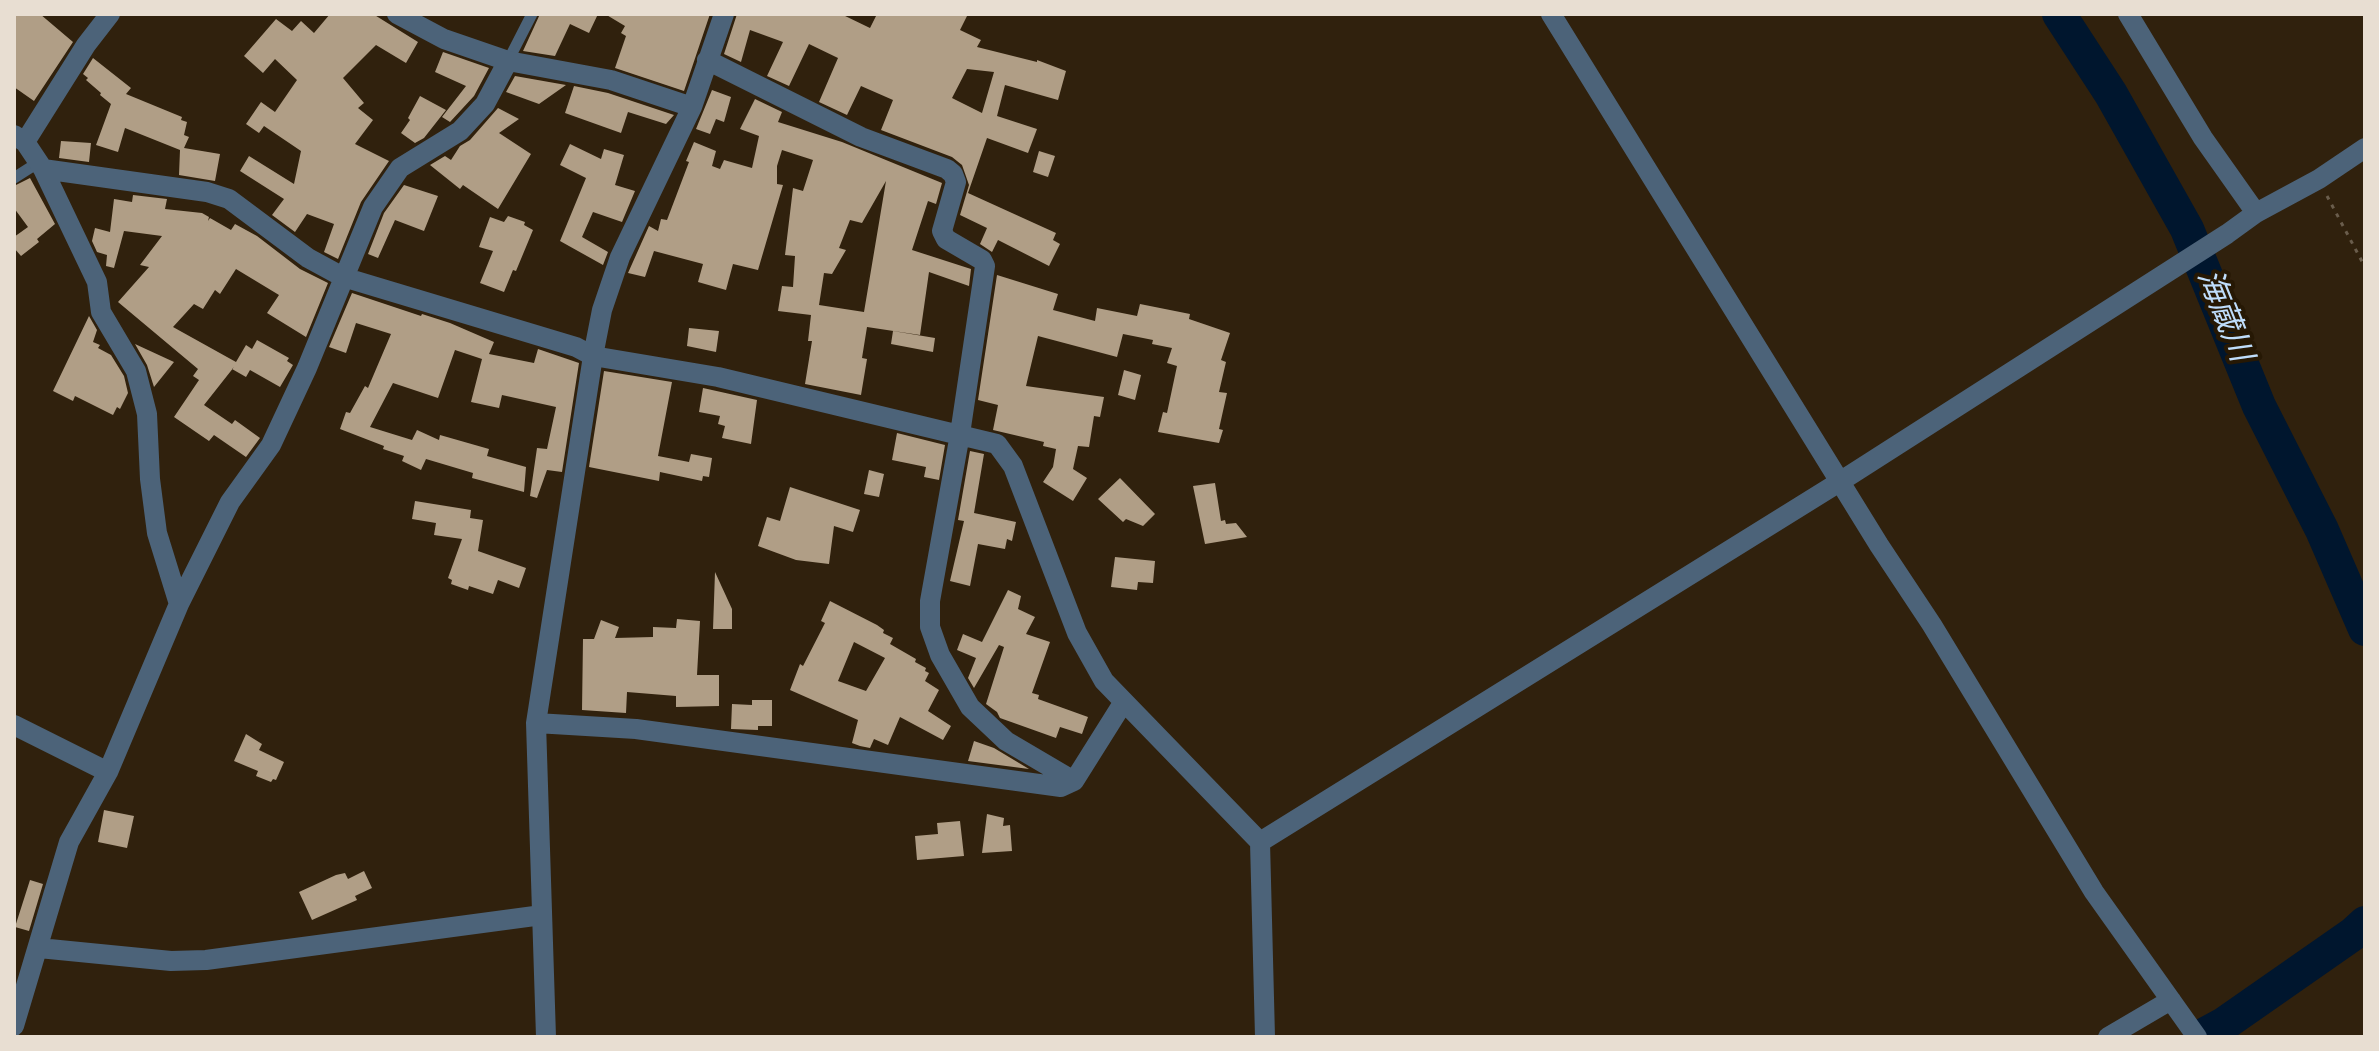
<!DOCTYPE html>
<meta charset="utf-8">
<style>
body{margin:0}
#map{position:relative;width:2379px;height:1051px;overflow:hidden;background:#30210d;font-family:Jost,sans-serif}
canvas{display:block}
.frame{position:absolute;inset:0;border:16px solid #e8ded2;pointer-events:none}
</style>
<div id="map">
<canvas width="2379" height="1051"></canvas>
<div class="frame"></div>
</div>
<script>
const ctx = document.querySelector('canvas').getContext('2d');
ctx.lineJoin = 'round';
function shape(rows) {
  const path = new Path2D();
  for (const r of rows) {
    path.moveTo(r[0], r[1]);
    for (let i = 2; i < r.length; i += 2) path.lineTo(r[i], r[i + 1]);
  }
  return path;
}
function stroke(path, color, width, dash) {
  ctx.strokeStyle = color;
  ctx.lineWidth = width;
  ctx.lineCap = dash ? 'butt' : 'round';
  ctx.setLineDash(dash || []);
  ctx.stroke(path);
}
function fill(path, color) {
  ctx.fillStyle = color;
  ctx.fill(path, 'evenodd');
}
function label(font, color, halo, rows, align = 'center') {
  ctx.font = font + ' Jost,"Noto Sans JP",sans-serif';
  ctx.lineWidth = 8;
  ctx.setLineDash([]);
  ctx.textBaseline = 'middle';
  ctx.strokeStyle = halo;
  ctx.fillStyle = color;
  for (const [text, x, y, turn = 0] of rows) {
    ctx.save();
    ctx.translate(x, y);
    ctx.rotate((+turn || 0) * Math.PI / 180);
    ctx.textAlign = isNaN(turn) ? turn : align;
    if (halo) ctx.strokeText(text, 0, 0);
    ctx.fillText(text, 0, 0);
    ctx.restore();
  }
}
stroke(shape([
 [2059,14,2111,94,2187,229,2259,406,2322,530,2365,629],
 [2200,1037,2224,1024,2353,934,2365,923]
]), '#00162e', 34);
fill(shape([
 [14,14,40,14,73,42,34,101,14,87],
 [330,14,373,14,418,42,406,63,376,45,343,78,364,103,358,108,373,120,355,144,389,161,361,202,338,259,324,252,334,224,307,214,295,232,272,215,284,199,240,171,249,156,294,184,301,151,264,126,259,133,246,124,261,102,275,112,297,80,275,59,263,73,244,56,276,19,292,31,301,21,314,33],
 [540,14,598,14,589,33,570,24,555,56,523,51],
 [605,14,710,14,684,91,615,68,626,36,621,33,625,26],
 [737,14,841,14,870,28,877,14,968,14,960,30,981,40,977,47,1037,62,1037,60,1066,71,1058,100,1005,85,997,116,1037,129,1028,153,987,138,968,193,1056,233,1053,240,1060,244,1049,266,998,240,992,252,980,244,987,228,960,215,969,185,962,165,952,157,881,130,893,100,861,86,847,115,819,102,838,58,809,44,789,86,767,76,783,42,750,30,741,62,724,54],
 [967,69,994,72,982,113,952,98],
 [443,52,489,68,474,96,450,122,442,117,466,86,435,72],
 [93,58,131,88,126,94,182,117,181,120,187,122,184,135,189,137,184,148,220,154,215,181,179,175,180,150,125,128,118,152,96,145,111,104,100,95,101,93,86,80,88,78,83,74],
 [515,76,566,85,539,104,506,92],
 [574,86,608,93,674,115,666,124,628,112,621,133,565,113],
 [712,90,731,97,724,122,716,119,710,134,696,129],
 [420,96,446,110,424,138,415,143,401,133,410,120,408,118],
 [755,99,782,112,778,122,842,142,942,183,936,204,928,201,912,250,971,269,969,286,929,272,920,335,867,327,862,358,867,359,861,395,805,384,812,341,808,341,811,315,778,311,782,286,793,287,795,256,785,255,793,188,803,191,813,160,782,150,777,166,777,184,783,185,758,270,733,264,726,290,698,282,703,264,654,251,645,277,628,273,649,226,658,231,661,219,667,220,689,162,686,161,694,142,716,151,712,166,720,169,724,160,752,168,759,136,740,129],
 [886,181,864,312,819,305,824,273,832,274,846,250,839,248,850,220,862,223],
 [498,108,519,119,499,133,531,154,498,209,463,185,460,189,430,165,445,156,451,160,460,146,470,140],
 [61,141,91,143,89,162,59,158],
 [570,144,601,159,604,149,624,155,615,185,635,191,622,222,593,212,582,237,608,252,603,265,560,241,586,178,560,165],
 [1039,151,1055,156,1048,177,1033,172],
 [30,178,55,224,37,239,39,242,21,256,14,248,14,237,28,227,14,208,14,186],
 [404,185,438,196,424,231,395,220,378,258,368,254,384,213],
 [133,195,167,199,165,209,202,213,209,217,208,221,210,218,231,230,235,224,257,236,300,269,328,283,306,337,267,313,279,295,236,269,220,294,215,290,203,309,194,304,173,327,236,362,246,345,252,349,257,340,289,358,287,361,293,365,280,387,250,370,246,377,232,369,234,367,204,405,232,424,235,420,260,438,246,457,214,435,209,441,174,417,199,380,193,376,198,369,118,302,149,267,140,265,162,236,124,231,114,268,106,266,107,255,97,252,92,241,95,228,110,232,114,199,132,202],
 [508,216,525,222,524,225,533,230,516,271,513,270,504,292,480,283,493,251,479,247,490,217,504,222],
 [997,275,1058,294,1053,310,1095,321,1097,308,1137,316,1140,304,1190,314,1189,319,1230,333,1221,360,1226,362,1219,392,1227,393,1219,429,1223,430,1219,443,1158,432,1163,412,1167,413,1177,366,1167,363,1172,348,1152,344,1153,340,1123,334,1117,357,1038,336,1026,386,1104,397,1100,417,1094,416,1089,447,1078,446,1073,469,1087,478,1073,501,1043,482,1053,467,1056,449,1043,446,1044,442,993,430,998,405,978,400],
 [352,293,421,316,422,314,450,323,494,342,489,354,534,363,538,349,579,363,562,472,547,470,537,498,530,496,537,448,547,449,556,407,502,395,499,408,471,402,482,359,455,350,438,398,393,383,370,427,412,440,417,430,439,440,440,435,489,449,487,456,526,467,524,492,472,478,473,473,426,459,421,470,402,461,404,456,383,449,384,446,340,429,346,412,350,413,365,386,368,388,391,334,356,323,346,353,329,347],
 [89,316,97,330,93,342,100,345,98,348,111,355,124,376,128,393,120,409,117,407,113,415,75,396,73,401,53,391],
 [689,328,719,331,716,352,687,346],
 [893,331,935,338,933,352,891,344],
 [135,344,174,362,154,387,147,365],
 [1124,370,1141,375,1135,400,1118,395],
 [604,371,672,382,658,456,689,462,691,454,712,458,709,477,703,476,702,481,660,472,659,481,589,467],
 [703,388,757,400,751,444,722,438,725,426,718,424,720,416,699,412],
 [897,433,945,445,939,480,924,477,926,467,892,460],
 [970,451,984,454,974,513,1016,522,1012,541,1007,539,1005,549,978,544,970,586,950,581,964,521,958,520],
 [869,470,884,474,879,497,864,494],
 [1120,478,1155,514,1143,526,1126,519,1123,522,1098,499],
 [1215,483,1221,521,1225,520,1226,524,1236,523,1247,537,1205,544,1193,486],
 [790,487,860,510,853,532,834,526,829,564,796,560,758,546,767,517,780,521],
 [415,501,471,510,470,518,483,520,478,551,526,568,519,588,498,580,493,594,469,586,468,590,451,584,452,580,448,578,462,539,434,535,436,523,412,519],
 [1115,557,1155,561,1153,583,1138,582,1137,590,1111,587],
 [715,572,732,609,732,629,713,629],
 [1008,590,1021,596,1018,609,1035,617,1026,634,1050,642,1032,693,1039,695,1038,699,1088,717,1082,734,1060,727,1056,738,1000,718,997,712,986,704,1004,647,999,645,974,688,968,678,976,658,957,650,963,634,982,642],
 [830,601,877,625,884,630,883,633,893,638,890,644,916,659,915,662,926,668,925,671,929,673,925,681,939,690,928,711,951,726,943,740,900,717,888,745,874,739,870,748,860,746,852,743,858,720,790,690,800,664,803,666,825,623,821,621],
 [854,642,885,658,866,691,838,681],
 [677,619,700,621,697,675,719,675,719,706,676,707,676,696,627,692,626,713,582,710,583,639,594,639,601,620,619,627,615,638,653,637,653,627,676,628],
 [752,700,772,700,772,726,758,726,758,730,731,729,732,704,752,705],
 [246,734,262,744,259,750,284,762,276,780,273,779,271,782,256,776,258,771,234,761],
 [974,741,994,748,1029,769,968,761],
 [104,810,134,816,127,848,98,842],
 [987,814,1004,818,1003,826,1010,825,1012,851,982,853],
 [960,821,964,856,917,860,915,836,938,834,937,823],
 [364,871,372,888,355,896,357,900,312,920,299,892,336,875,345,873,348,879],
 [30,880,43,884,29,931,15,927]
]), '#b09e86');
stroke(shape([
 [2327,196,2365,267]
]), '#6a5d4c', 3, [4, 6]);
stroke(shape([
 [508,61,532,14],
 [14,178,39,162]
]), '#4c6379', 11);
stroke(shape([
 [397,14,444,39,508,61,611,80,692,107],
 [1551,14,1879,545,1932,625,2094,892,2197,1037],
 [2128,14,2203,138,2256,213],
 [707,60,861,137,947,169,953,174,956,182,942,231,946,239,982,260,985,266,960,434,930,601,930,627,940,655,970,707,1006,741,1074,781],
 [14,135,25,142,43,169,207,192,229,199,308,258,343,277,576,347,593,356,718,377,997,444,1013,466,1077,633,1104,681,1260,842,1265,1037],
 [25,142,86,45,110,14],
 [43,169,97,282,101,312,136,371,147,414,150,479,157,533,179,604],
 [536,723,636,729,1061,787,1074,781,1123,703],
 [14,725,108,772],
 [1260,842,1841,481,2227,234,2256,213,2319,179,2365,148],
 [39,948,171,961,206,960,542,915],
 [14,1026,69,842,108,772,179,604,230,502,271,445,307,368,373,207,400,168,460,131,485,104,508,61],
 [546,1037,536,723,593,356,602,310,620,257,692,107,724,14],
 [2108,1037,2171,1000]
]), '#4c6379', 20);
label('italic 32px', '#bfddfb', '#261804', [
 ["海蔵川",2223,316,68]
]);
</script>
